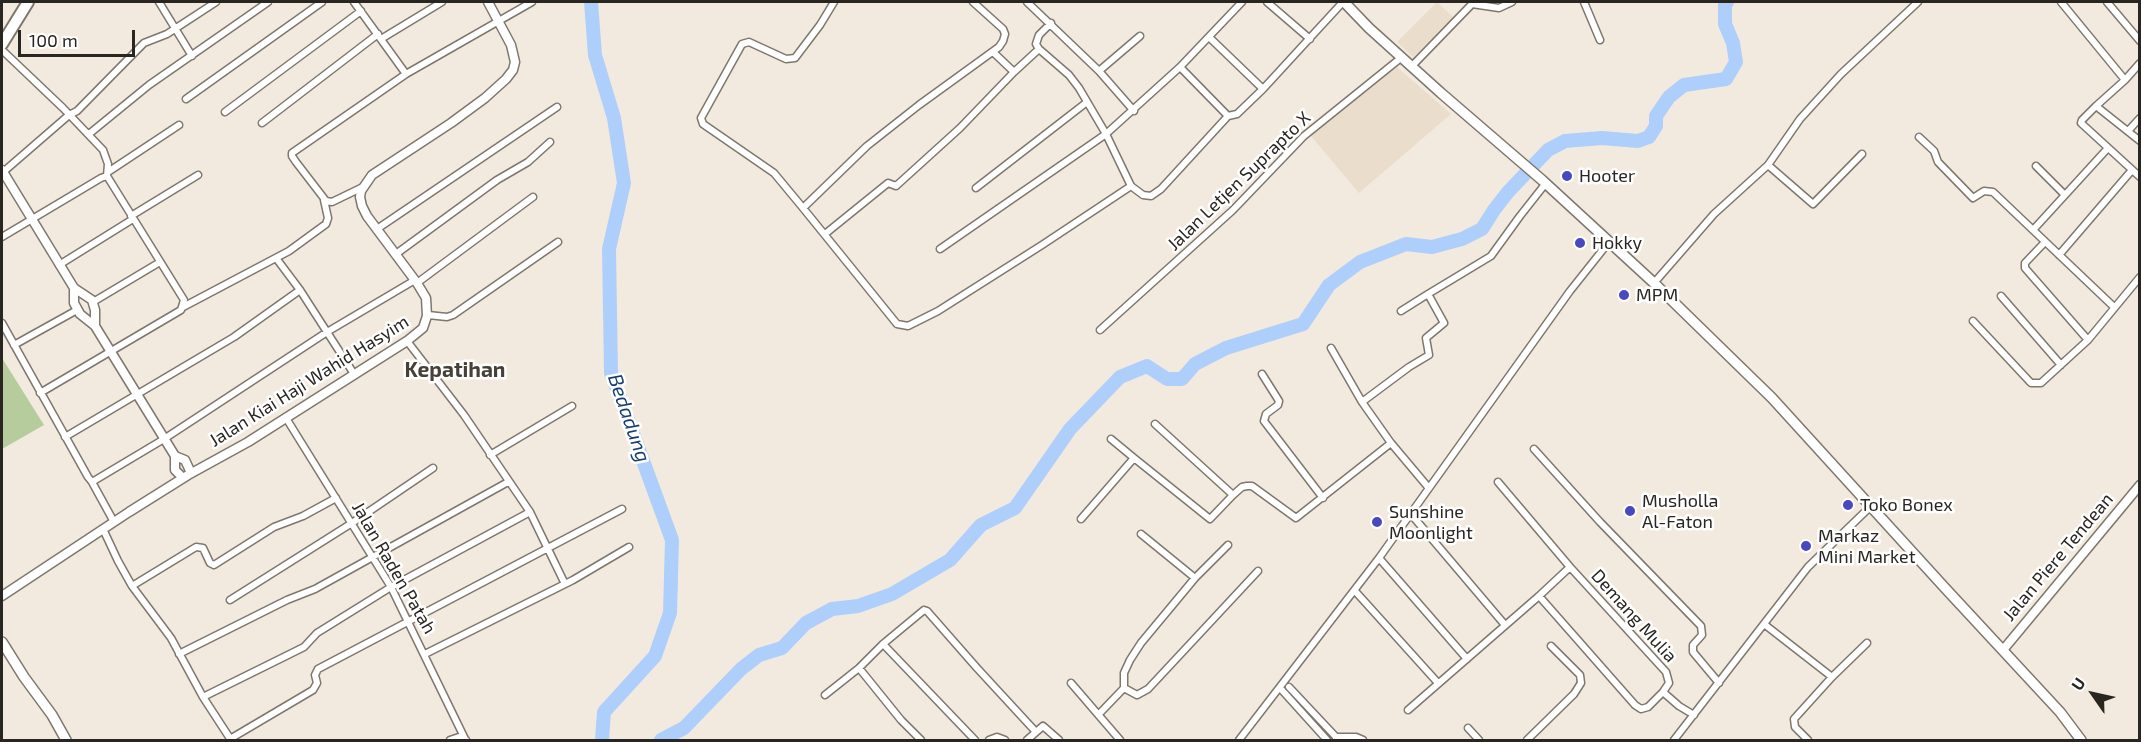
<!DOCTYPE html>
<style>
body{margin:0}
#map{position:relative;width:2141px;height:742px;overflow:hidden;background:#f3eadf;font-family:"Exo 2",sans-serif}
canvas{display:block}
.frame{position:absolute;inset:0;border:3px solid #292622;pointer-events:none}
.north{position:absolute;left:2063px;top:664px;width:60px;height:60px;-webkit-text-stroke:4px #fff;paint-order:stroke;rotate:304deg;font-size:16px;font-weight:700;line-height:24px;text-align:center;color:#292622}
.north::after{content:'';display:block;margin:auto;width:21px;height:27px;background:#292622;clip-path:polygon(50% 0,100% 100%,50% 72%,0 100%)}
.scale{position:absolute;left:18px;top:30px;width:117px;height:27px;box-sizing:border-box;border:3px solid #292622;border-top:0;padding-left:8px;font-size:18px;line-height:21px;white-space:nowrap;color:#292622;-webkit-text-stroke:4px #fff;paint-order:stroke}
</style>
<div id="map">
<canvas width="2141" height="742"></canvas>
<div class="frame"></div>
<div class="north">U</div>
<div class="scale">100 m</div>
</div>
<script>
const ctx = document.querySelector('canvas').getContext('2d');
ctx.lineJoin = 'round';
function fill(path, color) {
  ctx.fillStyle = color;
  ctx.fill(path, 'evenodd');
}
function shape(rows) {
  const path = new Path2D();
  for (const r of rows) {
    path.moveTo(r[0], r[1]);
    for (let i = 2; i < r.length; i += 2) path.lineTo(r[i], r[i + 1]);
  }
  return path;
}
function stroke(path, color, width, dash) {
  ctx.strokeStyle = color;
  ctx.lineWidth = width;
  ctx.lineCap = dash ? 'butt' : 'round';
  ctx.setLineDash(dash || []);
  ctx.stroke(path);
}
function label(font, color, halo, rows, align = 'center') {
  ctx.font = font + ' "Exo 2",sans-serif';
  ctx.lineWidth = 5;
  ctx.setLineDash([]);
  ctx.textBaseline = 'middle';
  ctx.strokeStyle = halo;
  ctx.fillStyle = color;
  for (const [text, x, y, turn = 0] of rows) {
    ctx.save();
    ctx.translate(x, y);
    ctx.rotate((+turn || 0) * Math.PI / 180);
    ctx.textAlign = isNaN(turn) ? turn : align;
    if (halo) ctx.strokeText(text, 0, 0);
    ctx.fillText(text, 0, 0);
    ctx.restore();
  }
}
fill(shape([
 [1437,2,1453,17,1413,57,1397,42],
 [1397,67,1451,114,1359,193,1310,135]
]), '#eaddcc');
fill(shape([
 [2,358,44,425,2,449]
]), '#b6cc9d');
stroke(shape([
 [591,2,595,55,614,118,624,183,609,249,611,373,672,540,670,613,655,656,604,712,602,740],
 [661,740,684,728,741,669,759,655,782,648,806,623,832,609,858,606,892,594,950,560,981,525,1015,508,1070,429,1120,377,1147,366,1167,379,1182,379,1195,364,1226,348,1303,324,1329,285,1360,262,1406,244,1432,247,1462,239,1482,229,1494,210,1508,192,1548,150,1565,141,1602,138,1638,141,1649,137,1656,126,1656,116,1669,97,1684,85,1726,79,1736,62,1733,43,1725,24,1725,5,1727,2]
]), '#aecffc', 14);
const minor = shape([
 [159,2,192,56],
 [354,2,406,74],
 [973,2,1003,29,1005,34,1003,41,999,47,919,105,867,146,803,208,897,324,908,326,938,311,1042,245,1131,186,1143,195,1151,196,1161,189,1228,116,1237,114,1263,89,1343,2],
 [1027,2,1099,71,1134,111],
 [1267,2,1310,39],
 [1584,2,1600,40],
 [2061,2,2125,80,2096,106,2140,141],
 [2107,2,2140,41],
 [1051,23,1039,35,1036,44,1039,49,1069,75,1079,88,1106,134,1131,186],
 [1210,38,1263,89],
 [381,39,442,2],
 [2,50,63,108,103,150,108,164,107,176,184,300,181,310,40,393],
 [1412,66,1472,4,1499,8,1512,2],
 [1180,67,1228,116],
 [1099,71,1140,36],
 [1014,72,1039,49],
 [2125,80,2140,63],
 [186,99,322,2],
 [2096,106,2082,120,2081,123,2140,177],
 [225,112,361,11],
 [262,123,378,34],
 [2128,131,2140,118],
 [89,134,149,85,268,2],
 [1919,137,1934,151,1938,162,1973,198,1984,191,1993,192,2114,307],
 [1768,165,1813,204,1862,154],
 [2036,166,2065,195],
 [108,172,179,125],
 [2,173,69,115,77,111,144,43,167,34,216,2],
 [363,187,332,202,326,201,296,162,292,156,292,153,406,74,532,2],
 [976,188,1087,102],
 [803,208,774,173,703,124,701,118,742,44,749,42,786,59,795,58,820,25,834,2],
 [131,216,198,175],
 [377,229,557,107],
 [2033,230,2108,148],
 [825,234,888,183,896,186,960,128,1014,72,993,52],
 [2,237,101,178,107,176],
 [2045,242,2025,263,2025,268,2088,340],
 [940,249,1106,134,1180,67,1242,2],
 [396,254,497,180,528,162,550,142],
 [2059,255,2132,170],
 [276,258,300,290,354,374],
 [59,265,133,219],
 [417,283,533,197],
 [1654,283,1714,214,1768,165,1800,119,1841,74,1918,2],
 [2001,296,2061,365],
 [93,302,160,262],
 [183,307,289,251,326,224,328,218,324,200],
 [1401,311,1428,294],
 [428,315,447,317,453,315,558,242],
 [1973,321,2031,383,2041,383,2088,340,2140,277],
 [2,323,88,477,92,482,164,439,327,332,415,280],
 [1100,330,1233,210,1304,136,1402,57],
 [407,341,464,415,530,512,565,584],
 [14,345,77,310],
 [1331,348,1362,402,1391,443,1428,487],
 [1262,374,1279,401,1278,405,1266,414,1264,421,1323,498],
 [1362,402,1409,367,1429,355,1426,338,1444,323,1428,294,1491,256,1520,216,1546,183],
 [286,418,391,587,465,739],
 [1155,424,1233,495],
 [65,437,234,337,300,290],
 [1111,439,1134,458],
 [1534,449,1600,522,1701,626,1702,635,1693,645,1693,652,1719,683],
 [490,455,572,406],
 [92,482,114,522],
 [1498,482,1570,567],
 [1410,513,1505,625],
 [1081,519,1134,458,1210,519,1233,495,1242,487,1247,486,1252,486,1296,518,1391,443],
 [103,529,118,561,132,586,171,638,203,697,231,740],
 [1141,534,1195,578],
 [1379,558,1467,659],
 [1570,567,1666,672,1669,683,1663,692,1648,707,1641,709,1635,705,1539,596,1570,567],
 [132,586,196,547,203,548,210,563,214,565,274,527,303,516,336,498],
 [1355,591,1438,683],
 [230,600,352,523,433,468],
 [1764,624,1832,677,1794,719,1795,727,1808,740],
 [883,644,975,740],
 [179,654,287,600,315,589,508,482],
 [425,654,573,580,629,547],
 [859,668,901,720,921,740],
 [1832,677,1867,643],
 [1071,683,1120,740],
 [1289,687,1336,737,1336,740],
 [1124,688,1137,695,1148,689,1258,571],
 [1280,688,1327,740],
 [1663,692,1679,706,1694,715],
 [825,695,859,668,883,644,924,610,927,611,977,668,1036,732],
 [203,697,296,651,304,647,317,633,391,587,530,512],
 [1408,710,1539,596],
 [1099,714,1124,688,1124,673,1130,660,1141,643,1195,578,1228,545],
 [1468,728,1479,740],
 [1336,737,1356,737,1363,740],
 [230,739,313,690,317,683,315,675,318,669,622,509],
 [450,740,459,737,466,740],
 [989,740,997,737,1005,740],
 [1027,740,1043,726,1059,740],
 [1239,740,1379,558,1570,291,1609,242],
 [1527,740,1574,694,1581,683,1580,675,1551,646],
 [1674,740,1808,567,1871,506]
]);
const tertiary = shape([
 [2,170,74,288,92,300,95,310,95,326],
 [74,288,74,303,80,314,95,326,175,456],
 [175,456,185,460,191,473],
 [175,456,175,470,183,478],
 [2,596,129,512,188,475,248,442,407,341,423,328,427,316,426,298,417,283,367,216,362,206,360,197,361,191,372,175,451,123,485,98,506,79,513,70,515,62,511,45,488,2],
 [2003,650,2140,485]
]);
const secondary = shape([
 [1344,2,1369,28,1441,93,1542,180,1654,283,1772,398,1945,588,2060,712,2081,740],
 [2,642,24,677,52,715,66,740]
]);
const trunk = shape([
 [2,44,28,2]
]);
stroke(minor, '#7e776d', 9);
stroke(tertiary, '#7e776d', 11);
stroke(secondary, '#7e776d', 12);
stroke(trunk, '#7e776d', 14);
stroke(minor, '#fff', 6);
stroke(tertiary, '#fff', 8);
stroke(secondary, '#fff', 9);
stroke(trunk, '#fff', 10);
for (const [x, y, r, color] of [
 [1567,176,6,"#4849be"],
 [1580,243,6,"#4849be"],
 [1624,295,6,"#4849be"],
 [1848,505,6,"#4849be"],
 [1630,511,6,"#4849be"],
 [1377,522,6,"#4849be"],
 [1806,546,6,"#4849be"]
]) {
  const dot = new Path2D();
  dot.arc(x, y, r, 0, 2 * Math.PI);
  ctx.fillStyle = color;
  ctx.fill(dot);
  stroke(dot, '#fff', 2);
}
label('18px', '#292622', '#fff', [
 ["Hooter",1579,176],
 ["Hokky",1592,243],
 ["MPM",1636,295],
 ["Musholla",1642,501],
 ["Al-Faton",1642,522],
 ["Toko Bonex",1860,505],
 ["Sunshine",1389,512],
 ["Moonlight",1389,533],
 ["Markaz",1818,536],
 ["Mini Market",1818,557]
], 'left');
label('18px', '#292622', '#fff', [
 ["Jalan Letjen Suprapto X",1239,181,-44],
 ["Jalan Kiai Haji Wahid Hasyim",309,381,-32],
 ["Jalan Piere Tendean",2058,557,-50],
 ["Jalan Raden Patah",394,568,60],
 ["Demang Mulia",1634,616,48]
]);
label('italic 20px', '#153e73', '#fff', [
 ["Bedadung",629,418,71]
]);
label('bold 21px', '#464036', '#fff', [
 ["Kepatihan",455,370]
]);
</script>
